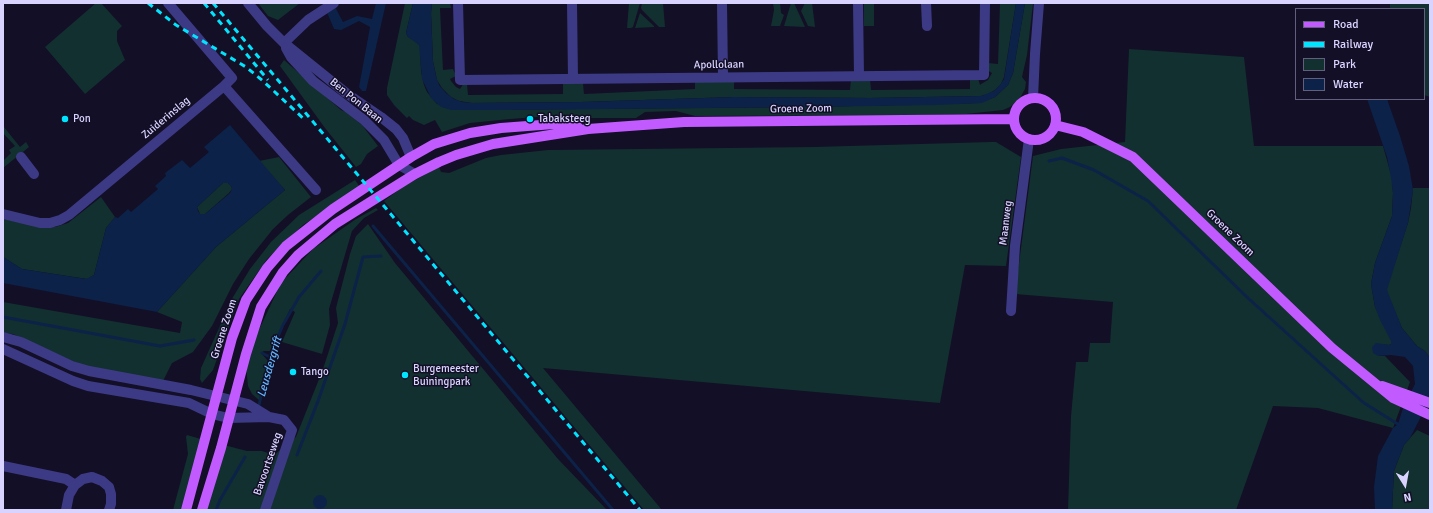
<!DOCTYPE html>
<style>
body{margin:0}
#map{position:relative;width:1433px;height:513px;overflow:hidden;background:#130f26;font-family:Signika,sans-serif}
canvas{display:block}
.frame{position:absolute;inset:0;border:4px solid #d9d4ff;pointer-events:none}
.legend{position:absolute;left:1295px;top:8px;width:130px;height:92px;box-sizing:border-box;background:#130f26;border:1px solid #625e7d;margin:0;padding:5px 7px;list-style:none;font-size:12px;color:#d9d4ff}
.legend li{display:flex;align-items:center;gap:8px;height:20px}
.legend b{width:20px;border:1px solid #625e7d}
.north{position:absolute;left:1385px;top:465px;width:40px;height:40px;-webkit-text-stroke:3px #130f26;paint-order:stroke;rotate:169deg;font-size:11px;font-weight:700;line-height:16px;text-align:center;color:#d9d4ff}
.north::after{content:'';display:block;margin:auto;width:14px;height:18px;background:#d9d4ff;clip-path:polygon(50% 0,100% 100%,50% 72%,0 100%)}
</style>
<div id="map">
<canvas width="1433" height="513"></canvas>
<div class="frame"></div>
<ul class="legend">
<li><b style="height:5px;background:#c25bff"></b>Road</li>
<li><b style="height:5px;background:#00e5ff"></b>Railway</li>
<li><b style="height:11px;background:#12302f"></b>Park</li>
<li><b style="height:11px;background:#0c2248"></b>Water</li>
</ul>
<div class="north">N</div>
</div>
<script>
const ctx = document.querySelector('canvas').getContext('2d');
ctx.lineJoin = 'round';
function fill(path, color) {
  ctx.fillStyle = color;
  ctx.fill(path, 'evenodd');
}
function shape(rows) {
  const path = new Path2D();
  for (const r of rows) {
    if (r.length === 3) {
      path.moveTo(r[0] + r[2], r[1]);
      path.arc(r[0], r[1], r[2], 0, 2 * Math.PI);
      continue;
    }
    path.moveTo(r[0], r[1]);
    for (let i = 2; i < r.length; i += 2) path.lineTo(r[i], r[i + 1]);
  }
  return path;
}
function stroke(path, color, width, dash) {
  ctx.strokeStyle = color;
  ctx.lineWidth = width;
  ctx.lineCap = dash ? 'butt' : 'round';
  ctx.setLineDash(dash || []);
  ctx.stroke(path);
}
function label(font, color, halo, rows, align = 'center') {
  ctx.font = font + ' Signika,sans-serif';
  ctx.lineWidth = 3;
  ctx.setLineDash([]);
  ctx.textBaseline = 'middle';
  ctx.strokeStyle = halo;
  ctx.fillStyle = color;
  for (const [text, x, y, turn = 0] of rows) {
    ctx.save();
    ctx.translate(x, y);
    ctx.rotate((+turn || 0) * Math.PI / 180);
    ctx.textAlign = isNaN(turn) ? turn : align;
    if (halo) ctx.strokeText(text, 0, 0);
    ctx.fillText(text, 0, 0);
    ctx.restore();
  }
}
fill(shape([
 [96,3,101,3,121,25,122,26,117,31,117,41,125,60,85,94,45,47],
 [258,3,300,3,278,20,268,16],
 [405,3,413,3,406,33,408,37,417,42,420,46,421,71,424,85,427,92,437,104,462,110,811,107,979,103,995,97,1008,85,1013,73,1025,3,1032,3,1033,4,1027,55,1022,77,1026,82,1025,89,1020,98,1010,107,1003,110,966,114,924,115,695,116,676,111,645,112,636,118,571,118,550,119,550,116,510,119,470,123,442,132,435,120,424,125,413,120,409,116,407,118,394,105,387,95,387,88],
 [432,3,450,3,451,8,440,8,443,70,453,69,456,76,450,79,451,81,456,87,460,89,464,83,467,84,468,95,563,94,563,84,562,84,563,82,583,83,584,94,695,89,695,80,694,80,695,78,734,78,735,79,734,79,734,89,850,90,851,79,870,79,871,90,970,89,970,79,978,78,980,85,981,84,988,80,992,73,987,70,988,63,998,64,1000,3,1016,3,1004,77,1001,84,995,90,988,94,981,96,870,98,734,97,582,102,472,103,459,101,451,97,442,88,437,80,433,61,431,13],
 [629,3,640,3,633,27,631,28,627,28],
 [642,3,663,3,665,27,659,27,642,10,641,8],
 [773,3,780,3,781,13,784,15,780,26,771,26,774,10],
 [791,3,794,3,805,27,784,26],
 [805,3,812,3,815,27,808,26,801,11],
 [864,3,874,3,874,26,864,26],
 [1390,3,1430,3,1430,97,1424,95,1424,9,1390,9],
 [640,13,654,26,654,27,635,28],
 [1129,49,1244,57,1254,146,1383,146,1392,178,1393,193,1392,216,1375,263,1371,284,1375,307,1392,341,1391,344,1389,345,1379,344,1378,356,1385,356,1410,382,1393,428,1318,408,1273,406,1236,510,1068,510,1071,416,1076,362,1088,362,1090,343,1110,343,1113,302,1015,294,1033,156,1061,149,1125,142],
 [284,60,341,110,346,112,362,125,378,146,367,154,361,164,356,167,325,128,280,66],
 [4,127,20,147,26,142,29,147,3,168,3,161,11,153,9,150,15,146,3,133],
 [991,142,996,142,1021,157,1006,266,965,265,940,403,543,368,662,510,644,510,384,201,404,186,439,167,441,172,449,173,486,158,501,155,548,150,814,147],
 [279,157,311,197,288,215,273,229,249,259,233,284,212,326,193,352,172,363,163,381,84,366,13,334,3,333,3,302,180,333,182,322,157,312,216,247,285,190,259,161],
 [355,180,360,187,303,225,267,259,239,299,213,370,202,383,200,379,201,368,233,297,250,269,271,242,299,215],
 [223,183,228,183,231,186,232,189,229,193,205,214,200,214,197,207],
 [1413,188,1430,188,1430,358,1425,351,1417,346,1402,328,1386,290,1408,223,1411,208],
 [101,197,115,217,106,228,94,275,87,279,22,269,3,257,3,219,43,227,55,227,68,223],
 [376,208,378,210,364,218,352,231,329,309,330,325,322,354,282,342,295,312,290,309,271,351,264,351,261,353,268,361,260,401,252,394,248,386,246,366,257,334,281,283,313,249,356,219],
 [368,224,395,263,558,459,607,510,205,510,224,445,247,451,262,451,274,455,296,437,323,369,338,323,336,308,350,254,356,236],
 [1417,430,1430,436,1430,510,1392,510,1394,471,1404,445],
 [187,435,201,439,182,510,173,510,188,454,186,437]
]), '#12302f');
fill(shape([
 [323,3,333,3,343,22,357,16,372,19,376,3,386,3,366,91,362,91,359,87,370,27,359,21,341,30,334,29],
 [413,3,432,3,431,13,433,61,436,76,439,85,446,93,454,99,462,102,472,103,582,102,734,97,870,98,981,96,994,91,1000,85,1004,79,1016,3,1025,3,1013,73,1008,85,995,97,982,103,937,105,811,107,511,110,451,110,441,107,431,98,422,79,419,45,408,37,406,33],
 [1367,99,1387,99,1400,136,1409,166,1413,190,1408,223,1387,290,1402,328,1417,346,1425,351,1430,358,1430,399,1410,438,1404,445,1394,471,1392,510,1375,510,1374,487,1378,456,1393,428,1398,424,1403,408,1415,384,1413,366,1405,357,1391,355,1378,356,1373,353,1372,347,1376,343,1389,345,1391,344,1391,341,1380,320,1375,307,1371,284,1375,263,1392,216,1393,193,1391,178,1387,157],
 [230,125,285,190,216,247,157,312,3,283,3,257,22,269,86,279,94,275,106,228,115,217,118,218,128,209,131,212,158,189,155,186,166,176,165,173,182,160,190,168,209,152,204,147],
 [223,183,228,183,231,186,232,189,230,193,205,214,200,214,198,211,197,207],
 [320,502,7]
]), '#0c2248');
stroke(shape([
 [1049,161,1062,158,1094,170,1148,201,1249,299,1364,403,1401,426],
 [373,226,613,510],
 [3,317,160,346,194,340],
 [262,353,270,357],
 [259,405,271,353,283,325,299,297,321,271],
 [297,455,318,401,345,324,363,257,381,256],
 [216,510,220,500,245,457]
]), '#0c2248', 3);
stroke(shape([
 [168,3,232,78,224,86],
 [248,3,267,26,284,43,346,93,381,117,396,129,403,138,411,157],
 [458,3,460,80,984,75,985,3],
 [572,3,573,79],
 [722,3,723,77],
 [858,3,859,76],
 [926,3,927,26],
 [284,43,308,20,334,3],
 [286,48,291,57,313,81,364,120,384,140,399,165,415,174],
 [1033,98,1035,54,1039,3],
 [21,157,34,174],
 [3,214,40,223,50,223,60,220,69,215,224,86,316,190],
 [1011,311,1015,246,1029,139],
 [3,337,21,342,72,366,89,371,191,390,248,404,269,417],
 [3,349,73,381,88,386,189,403,212,414,228,418,269,417,284,420,292,430,265,510],
 [3,466,66,479,75,485],
 [66,510,69,495,75,485,83,479,92,477,102,481,109,487,111,494,111,504,109,510]
]), '#3d3a85', 10);
stroke(shape([
 [1035,119,21],
 [1055,125,1083,132,1133,157,1332,348,1393,398,1430,415],
 [1382,386,1430,403],
 [186,510,232,338,246,300,267,268,286,246,333,209,411,157,434,144,470,133,501,128,554,124,578,127],
 [202,510,221,448,246,354,261,307,283,272,298,255,335,224,415,174,439,162,456,155,493,144,588,129,684,122,1014,119]
]), '#c25bff', 10);
stroke(shape([
 [148,3,176,25,246,67,263,81,304,119],
 [204,3,268,80],
 [213,3,640,510]
]), '#00e5ff', 3, [6, 5]);
for (const [x, y, r, color] of [
 [65,119,4,"#00e5ff"],
 [530,119,4,"#00e5ff"],
 [293,372,4,"#00e5ff"],
 [405,375,4,"#00e5ff"]
]) {
  const dot = new Path2D();
  dot.arc(x, y, r, 0, 2 * Math.PI);
  ctx.fillStyle = color;
  ctx.fill(dot);
  stroke(dot, '#130f26', 1.5);
}
label('11px', '#d9d4ff', '#130f26', [
 ["Apollolaan",719,65,-1],
 ["Ben Pon Baan",356,101,39],
 ["Groene Zoom",801,109,-1],
 ["Zuiderinslag",166,118,-40],
 ["Maanweg",1006,223,-83],
 ["Groene Zoom",1230,233,44],
 ["Groene Zoom",224,329,-72],
 ["Bavoortseweg",268,464,-71]
]);
label('11px', '#d9d4ff', '#130f26', [
 ["Pon",73,119],
 ["Tabaksteeg",538,119],
 ["Burgemeester",413,369],
 ["Buiningpark",413,382],
 ["Tango",301,372]
], 'left');
label('italic 12px', '#62b6ff', '#130f26', [
 ["Leusdergrift",270,367,-74]
]);
</script>
